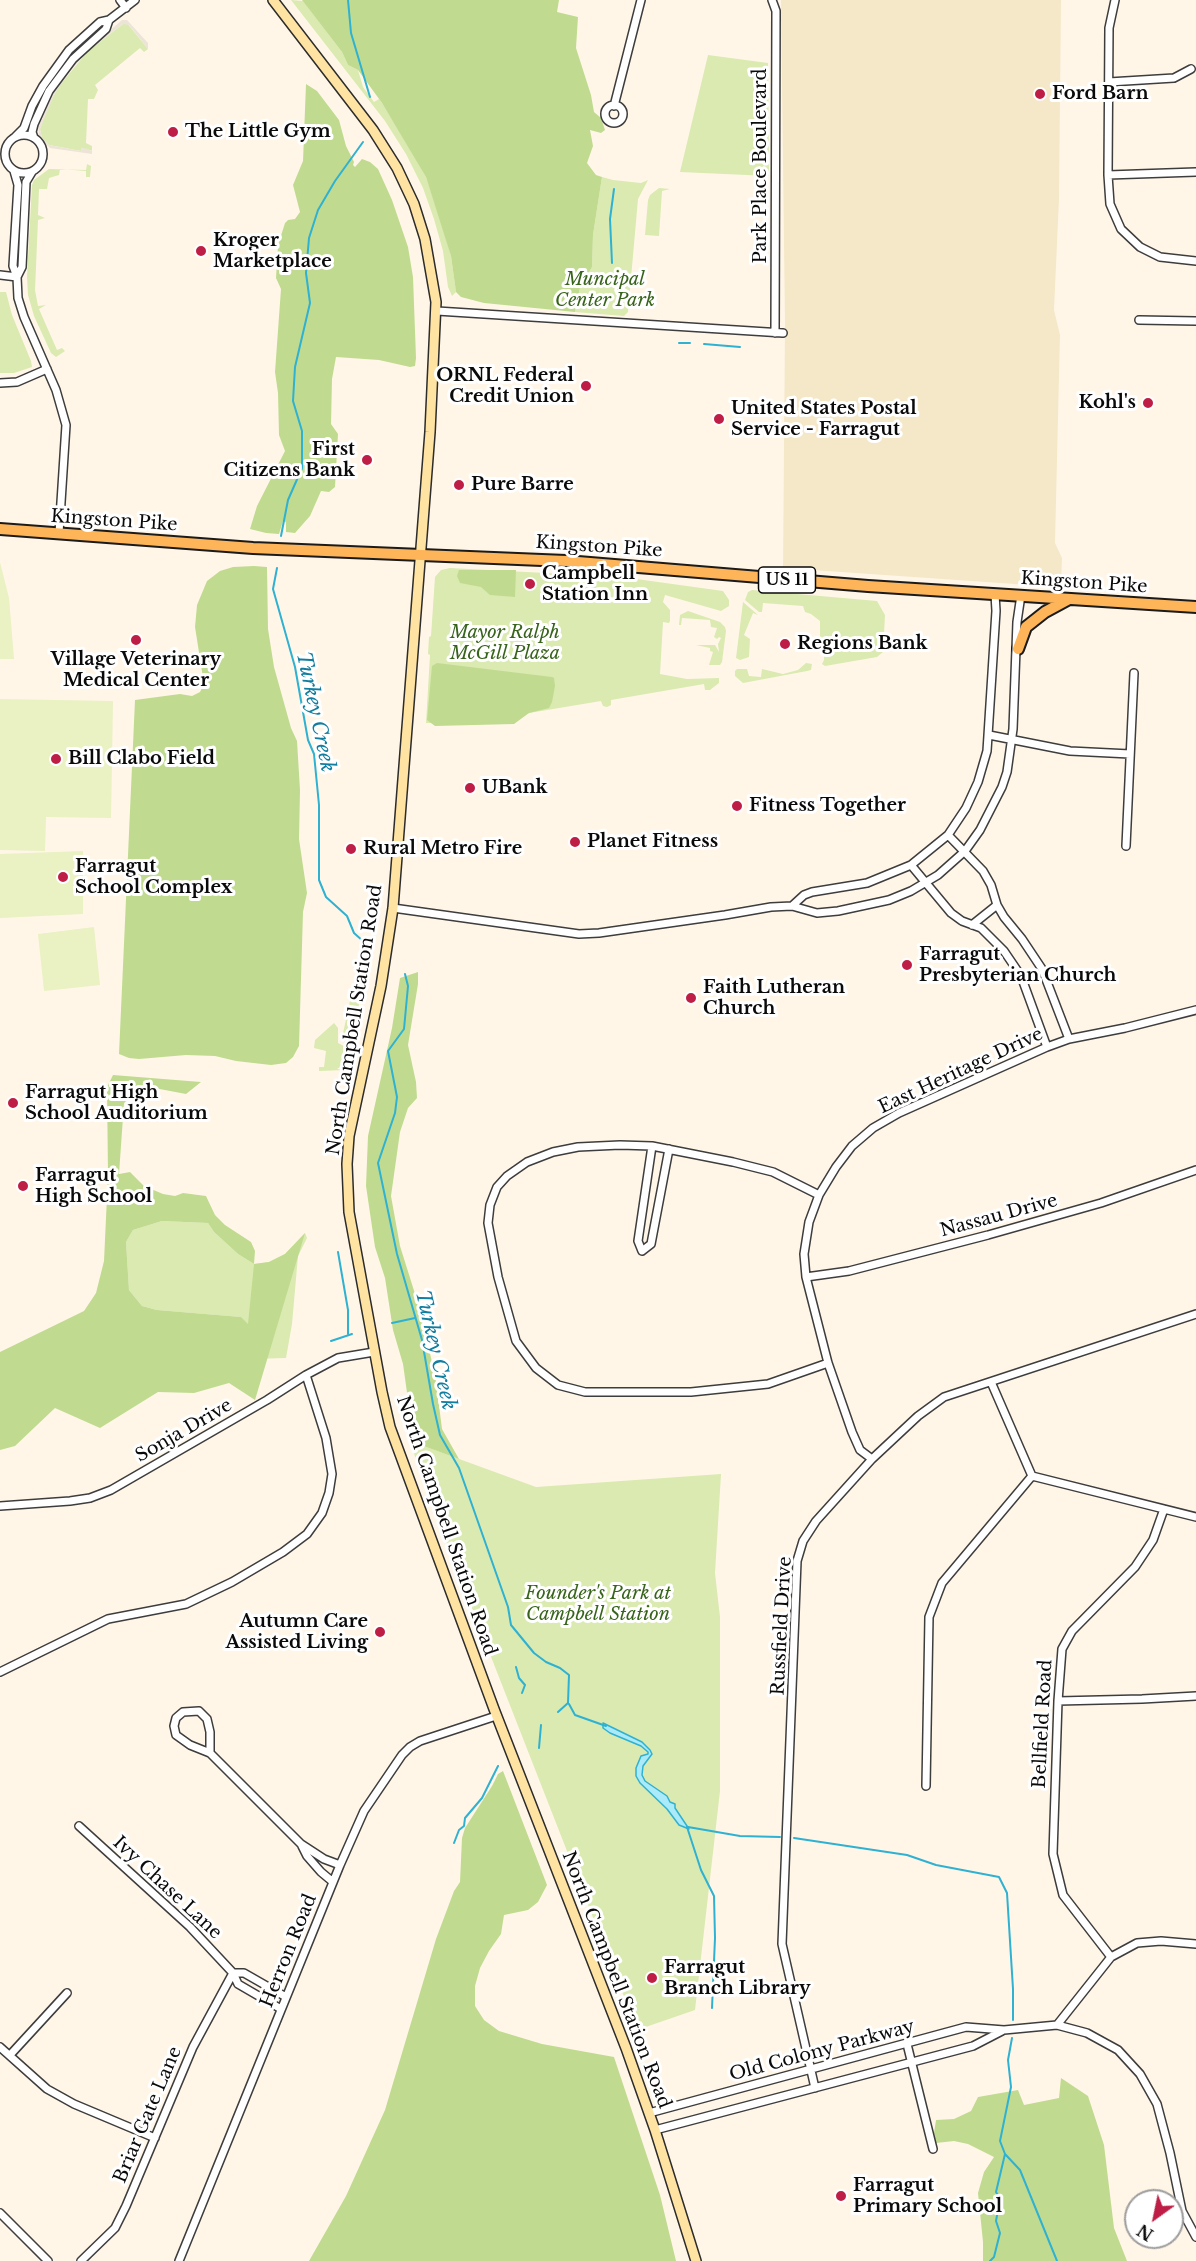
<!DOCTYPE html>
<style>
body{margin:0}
#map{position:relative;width:1196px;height:2261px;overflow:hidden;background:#fff6e8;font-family:"Libre Baskerville",serif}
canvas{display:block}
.north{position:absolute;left:1124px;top:2189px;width:60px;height:60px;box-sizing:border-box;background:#fff;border:2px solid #9d9d9d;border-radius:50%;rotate:213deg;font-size:16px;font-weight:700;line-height:24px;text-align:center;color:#0a0a0a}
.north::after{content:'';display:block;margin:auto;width:21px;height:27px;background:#be1e45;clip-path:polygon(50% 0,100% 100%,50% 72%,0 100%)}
</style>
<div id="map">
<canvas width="1196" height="2261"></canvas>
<div class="north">N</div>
</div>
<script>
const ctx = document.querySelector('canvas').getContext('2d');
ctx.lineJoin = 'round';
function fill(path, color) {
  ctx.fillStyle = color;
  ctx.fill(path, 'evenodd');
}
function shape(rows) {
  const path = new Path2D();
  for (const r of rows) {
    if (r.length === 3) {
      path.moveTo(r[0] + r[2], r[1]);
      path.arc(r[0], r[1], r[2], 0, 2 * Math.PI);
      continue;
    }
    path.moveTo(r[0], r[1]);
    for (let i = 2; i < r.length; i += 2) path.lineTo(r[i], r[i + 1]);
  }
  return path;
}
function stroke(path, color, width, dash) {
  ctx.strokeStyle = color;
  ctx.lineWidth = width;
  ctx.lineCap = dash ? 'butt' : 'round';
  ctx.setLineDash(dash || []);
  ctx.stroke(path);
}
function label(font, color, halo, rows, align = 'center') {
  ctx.font = font + ' "Libre Baskerville",serif';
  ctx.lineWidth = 6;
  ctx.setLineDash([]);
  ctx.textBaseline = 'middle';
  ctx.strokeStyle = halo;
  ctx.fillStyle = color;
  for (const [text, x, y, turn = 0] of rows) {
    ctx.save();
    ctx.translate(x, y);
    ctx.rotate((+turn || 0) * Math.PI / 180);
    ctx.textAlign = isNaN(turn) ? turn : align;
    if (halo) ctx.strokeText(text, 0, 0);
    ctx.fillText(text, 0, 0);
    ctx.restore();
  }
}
fill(shape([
 [781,0,1061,0,1059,199,1054,310,1060,335,1055,543,1062,558,1061,585,1058,587,783,568,785,324]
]), '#f5e8c8');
fill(shape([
 [291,0,303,1,342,52,348,65,358,70,363,87,374,102,379,99,382,103,410,148,426,177,443,227,451,256,456,292,452,296,448,287,443,251,434,219,423,188,406,154,385,121],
 [127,23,148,49,144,52,140,48,95,85,98,90,94,99,88,99,86,143,92,146,92,150,88,151,82,148,81,151,49,145,42,138,40,129,47,108,59,86,88,51,123,24],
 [708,55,768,63,769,176,680,172],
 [87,164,91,166,90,177,86,177,86,171,60,169,59,175,49,178,47,189,39,189,38,215,45,218,38,220,35,290,38,306,46,305,39,309,57,350,62,348,65,351,56,357,51,353,34,316,28,295,27,277,32,185,34,180,49,169,86,170],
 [602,177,613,180,641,183,648,180,638,199,628,312,624,316,575,312,580,288,592,267,593,235],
 [659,188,670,189,662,191,659,236,645,235,648,200,650,195],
 [0,292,6,292,12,315,31,361,32,367,14,373,0,373],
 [450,568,622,577,723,591,729,600,729,606,721,611,665,595,663,602,670,610,670,621,669,623,663,622,660,674,687,679,719,678,719,683,710,690,705,690,704,684,611,700,611,705,607,707,603,706,601,701,529,713,513,722,426,723,430,655,428,654,429,637,431,636,435,577,441,570],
 [752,590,877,601,885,615,883,652,877,657,825,666,822,664,824,660,824,652,820,650,820,621,811,614,805,612,803,606,763,603,762,612,759,612,745,600,748,592],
 [743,602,758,615,753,613,744,635,750,639,749,657,740,660,736,658],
 [688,611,720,622,725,627,726,631,722,662,720,665,709,665,713,652,710,651,710,648,696,645,715,645,719,652,718,644,721,638,719,637,717,639,714,637,717,628,711,627,710,620,682,618,681,625,679,625,680,615],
 [806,663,812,664,811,670,807,671,743,683,735,676,735,671,737,669,747,669,749,676,761,677,762,669,783,674,798,670],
 [357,968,365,970,365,974,352,1040,346,1044,342,1041,342,1038],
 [334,1023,338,1028,338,1043,352,1050,350,1057,347,1063,337,1069,345,1070,319,1071,319,1067,324,1067,326,1051,314,1048,315,1040],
 [162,1221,208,1223,214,1232,238,1254,254,1264,269,1262,285,1254,305,1233,307,1238,298,1256,292,1324,286,1358,252,1359,241,1317,157,1310,142,1306,129,1290,126,1242,133,1230],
 [418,1444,536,1487,721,1474,715,1573,720,1617,720,1791,695,2010,637,2030,434,1511,411,1445]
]), '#daeab1');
fill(shape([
 [302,0,559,0,557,12,578,17,576,48,591,95,594,112,601,118,605,130,601,133,590,130,593,146,587,163,596,175,602,177,593,235,592,267,580,288,575,312,484,303,461,297,456,292,451,256,426,177,382,103,358,70,348,65,342,52],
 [306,84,317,91,339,120,346,146,354,162,353,165,355,167,362,159,370,162,378,169,392,200,408,247,413,277,416,358,415,366,410,367,379,360,336,357,332,379,331,424,338,434,335,487,329,492,321,491,310,516,295,533,286,532,286,522,283,521,279,534,266,533,250,529,257,506,285,451,279,435,278,393,275,372,281,289,276,278,278,245,285,223,288,220,295,219,300,212,293,185,303,161],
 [254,566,267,567,268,629,274,667,291,728,297,741,300,790,299,839,307,893,303,912,299,1046,293,1057,286,1063,271,1065,236,1061,215,1056,186,1055,139,1059,129,1058,119,1054,135,700,180,694,192,696,200,692,204,684,195,627,197,605,207,581,220,571,233,567],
 [459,570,516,570,515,597,490,595,481,587,460,583,457,576],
 [437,663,552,677,554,678,555,686,552,702,549,708,529,713,514,724,435,726,427,720,432,666],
 [418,972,418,984,408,1045,416,1082,417,1098,408,1108,400,1132,391,1196,400,1246,416,1297,435,1374,442,1429,459,1459,418,1444,410,1414,403,1364,393,1330,385,1278,375,1247,366,1186,368,1136,392,1028,400,978],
 [113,1075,201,1082,186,1094,149,1087,135,1092,124,1103,119,1174,130,1172,144,1186,163,1194,175,1196,183,1193,206,1196,215,1215,225,1225,251,1242,255,1251,254,1264,269,1262,285,1254,305,1233,255,1400,229,1383,194,1393,158,1392,100,1428,55,1408,15,1446,0,1450,0,1352,84,1311,96,1293,104,1261,108,1175,107,1087],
 [162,1221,208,1223,214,1232,238,1254,254,1264,248,1324,241,1317,157,1310,142,1306,129,1290,126,1242,133,1230],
 [503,1771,547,1885,538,1902,528,1910,504,1915,501,1934,489,1951,480,1968,475,1986,475,2006,484,2020,499,2031,542,2044,614,2057,660,2195,676,2261,309,2261,346,2196,385,2110,436,1939,454,1891,460,1882,462,1838,465,1828,492,1786,498,1774],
 [1061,2078,1088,2096,1104,2145,1114,2228,1127,2261,983,2261,983,2242,978,2193,984,2172,994,2157,968,2144,954,2141,936,2143,934,2133,936,2120,954,2119,971,2111,978,2097,1018,2090,1024,2105,1059,2098]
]), '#c0db90');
fill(shape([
 [0,562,9,598,14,659,0,659],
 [0,699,113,701,111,818,46,817,45,851,0,850],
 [83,851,83,914,0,918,0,854],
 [94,927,100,985,44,991,38,934]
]), '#eaf1c3');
fill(shape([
 [122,20,127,20,148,43,148,49,129,25,123,24,88,51,70,71,55,93,40,129,42,138,49,145,81,151,82,148,89,149,89,151,92,150,92,154,50,148,39,137,38,124,50,99,59,82,79,57]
]), '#ede4d8');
const water = shape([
 [603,1723,642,1742,650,1750,652,1754,643,1766,642,1775,645,1781,667,1796,670,1802,675,1804,675,1808,689,1829,679,1825,667,1809,640,1783,636,1776,636,1768,641,1756,648,1754,648,1752,641,1746,610,1733,603,1728,603,1723]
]);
fill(water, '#abeaf8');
stroke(water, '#2fb1d2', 1.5);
stroke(shape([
 [348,0,351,33,370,97],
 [612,263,610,219,614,189],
 [679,343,690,343],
 [704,344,740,347],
 [281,536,288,500,302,468,302,431,293,401,295,367,310,303,306,273,309,238,318,210,335,181,363,142],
 [277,568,273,589,295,667,308,740,314,754,319,805,319,880,326,897,347,916,354,933,373,950],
 [405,974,408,986,404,1029,388,1051,397,1097,395,1113,378,1163,397,1254,422,1340,433,1404,440,1435,459,1468,508,1607,511,1625,534,1653,546,1662,560,1668,569,1675,568,1703,558,1712],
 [331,1151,336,1105],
 [338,1252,348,1310,348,1334],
 [392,1323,415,1318],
 [331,1341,352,1334],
 [516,1667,519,1678,525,1685,522,1693],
 [569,1704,575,1715,606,1726],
 [539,1748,541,1725],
 [687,1827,701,1870,714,1896,715,1938,712,2008],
 [688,1827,740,1836,780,1837],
 [794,1838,907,1855,936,1865,999,1877,1007,1893,1013,1989,1013,2020],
 [454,1843,459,1830,464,1826,465,1818,482,1798,498,1766],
 [1012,2038,1008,2060,1011,2087,1000,2141,1005,2154,1020,2170,1057,2261],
 [990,2261,994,2257,1000,2233,996,2221,1000,2199,996,2192,1005,2154]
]), '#2fb1d2', 2);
const minor = shape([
 [120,0,126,8],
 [772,0,776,11,775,333],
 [1115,0,1109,28,1108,175,1110,204,1121,229,1140,247,1160,257,1196,261],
 [1109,82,1174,78,1191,69],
 [614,114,9],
 [614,106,641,0],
 [24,154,19],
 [15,137,24,128,32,106,43,86,69,50,100,22,109,20,135,0],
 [34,138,32,132,34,124,49,91,73,59,106,29,109,20],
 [14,171,18,185,13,266,17,277,18,298,24,317,56,390,66,425,59,533],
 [1108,175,1196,172],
 [0,275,17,277],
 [17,277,22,267,26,182,32,172],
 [437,311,783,333],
 [1139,320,1196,321],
 [0,383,17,382,47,369],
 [989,735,1070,751,1130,754],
 [948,835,983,871,991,885,997,905,1004,917,1022,939,1042,969,1069,1039],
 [1126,846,1134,673],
 [911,865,951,913,962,921,981,928,1004,951,1021,976,1047,1047],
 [792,906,804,895,812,892,867,883,911,865,948,835,966,808,978,782,987,751,996,611,995,594],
 [393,908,579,934,599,933,725,915,771,907,792,906,817,913,838,911,889,900,911,891,938,875,965,851,980,830,1002,787,1007,772,1013,729,1017,622,1021,595],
 [972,925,997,905],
 [652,1146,638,1241,642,1251,651,1244,669,1149],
 [819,1195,773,1172,733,1162,652,1146,620,1145,578,1147,553,1152,527,1162,507,1176,497,1187,490,1205,488,1223,498,1277,516,1341,536,1368,558,1385,585,1392,691,1392,768,1384,828,1363],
 [806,1277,849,1271,988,1235,1101,1203,1196,1170],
 [991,1382,1032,1476,1196,1517],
 [872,1459,860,1450,852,1432,828,1363,806,1277,804,1254,809,1222,819,1195,836,1167,852,1146,873,1128,899,1113,1047,1047,1069,1039,1125,1028,1196,1010],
 [0,1506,70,1501,90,1498,111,1490,267,1400,306,1375,338,1358,374,1352],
 [0,1672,108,1619,186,1604,232,1582,283,1552,307,1534,322,1513,329,1493,332,1474,326,1438,306,1375],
 [1058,1701,1142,1699,1196,1696],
 [210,1753,210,1732,207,1719,199,1711,183,1712,176,1718,174,1726,176,1735,190,1745,210,1753,301,1844,324,1859,340,1865],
 [926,1786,929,1617,942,1583,1032,1476],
 [79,1826,190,1927,233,1973,238,1984,281,2009],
 [302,1846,307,1856,321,1872,333,1882],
 [1111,1957,1063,1895,1053,1854,1058,1701,1062,1649,1072,1631,1135,1567,1153,1540,1164,1509],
 [233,1973,244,1973,286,1997],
 [1057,2025,1111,1957,1137,1943,1161,1941,1196,1944],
 [907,2044,933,2149],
 [0,2047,47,2089,74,2104,155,2138],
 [10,2055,67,1993],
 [815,2088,782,1944,797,1561,803,1541,816,1521,872,1459,918,1416,944,1397,1196,1314],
 [649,2113,966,2027,1004,2030,1057,2025,1087,2033,1118,2050,1140,2074,1157,2104,1170,2153,1182,2211,1196,2237],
 [655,2130,973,2046,1002,2031],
 [0,2213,48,2261],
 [81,2261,115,2228,126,2206,193,2047,233,1973],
 [179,2261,340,1865,364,1811,402,1755,410,1747,420,1741,496,1716]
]);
const secondary = shape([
 [273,0,373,130,397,168,414,204,425,239,436,302,430,432,393,908,381,986,349,1136,347,1164,349,1212,382,1392,390,1427,494,1709,626,2048,655,2130,696,2261]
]);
const primary = shape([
 [0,529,253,548,566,561,868,586,1196,607],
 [1018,649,1026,627,1045,612,1069,599]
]);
stroke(minor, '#3d3d3d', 10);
stroke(secondary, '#2c2c2c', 12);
stroke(primary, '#1b1b1b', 14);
stroke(minor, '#fff', 7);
stroke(secondary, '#ffe3a3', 9);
stroke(primary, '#feb559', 10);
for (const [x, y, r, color] of [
 [1040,94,6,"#be1e45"],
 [173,132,6,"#be1e45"],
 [201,251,6,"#be1e45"],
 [586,386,6,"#be1e45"],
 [1148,403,6,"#be1e45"],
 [719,419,6,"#be1e45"],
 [367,460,6,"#be1e45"],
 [459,485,6,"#be1e45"],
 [530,584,6,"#be1e45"],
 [136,640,6,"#be1e45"],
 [785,644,6,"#be1e45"],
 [56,759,6,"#be1e45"],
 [470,788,6,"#be1e45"],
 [737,806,6,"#be1e45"],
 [575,842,6,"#be1e45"],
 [351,849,6,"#be1e45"],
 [63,877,6,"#be1e45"],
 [907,965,6,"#be1e45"],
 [691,998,6,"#be1e45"],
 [13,1103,6,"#be1e45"],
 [23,1186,6,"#be1e45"],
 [380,1632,6,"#be1e45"],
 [652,1978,6,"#be1e45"],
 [841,2196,6,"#be1e45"]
]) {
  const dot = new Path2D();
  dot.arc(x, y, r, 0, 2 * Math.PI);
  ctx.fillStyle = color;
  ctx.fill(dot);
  stroke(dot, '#fff', 2);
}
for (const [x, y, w] of [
 [787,580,57]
]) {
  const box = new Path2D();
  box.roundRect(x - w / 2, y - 13, w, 26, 4.5);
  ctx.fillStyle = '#fff';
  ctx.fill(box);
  stroke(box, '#0a0a0a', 1.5);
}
label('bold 16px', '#0a0a0a', null, [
 ["US 11",787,580]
]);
label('bold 18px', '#0a0a0a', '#fff', [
 ["Ford Barn",1052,94],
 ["The Little Gym",185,132],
 ["Kroger",213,241],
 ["Marketplace",213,262],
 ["ORNL Federal",574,376,"right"],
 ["Credit Union",574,397,"right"],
 ["Kohl's",1136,403,"right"],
 ["United States Postal",731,409],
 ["Service - Farragut",731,430],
 ["First",355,450,"right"],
 ["Citizens Bank",355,471,"right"],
 ["Pure Barre",471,485],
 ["Campbell",542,574],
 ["Station Inn",542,595],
 ["Regions Bank",797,644],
 ["Village Veterinary",136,660,"center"],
 ["Medical Center",136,681,"center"],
 ["Bill Clabo Field",68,759],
 ["UBank",482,788],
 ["Fitness Together",749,806],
 ["Planet Fitness",587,842],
 ["Rural Metro Fire",363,849],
 ["Farragut",75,867],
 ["School Complex",75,888],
 ["Farragut",919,955],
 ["Presbyterian Church",919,976],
 ["Faith Lutheran",703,988],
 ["Church",703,1009],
 ["Farragut High",25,1093],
 ["School Auditorium",25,1114],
 ["Farragut",35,1176],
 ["High School",35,1197],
 ["Autumn Care",368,1622,"right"],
 ["Assisted Living",368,1643,"right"],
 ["Farragut",664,1968],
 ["Branch Library",664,1989],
 ["Farragut",853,2186],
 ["Primary School",853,2207]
], 'left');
label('18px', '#0a0a0a', '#fff', [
 ["Park Place Boulevard",761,166,-90],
 ["Kingston Pike",114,521,4],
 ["Kingston Pike",599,547,4],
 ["Kingston Pike",1084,583,4],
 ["North Campbell Station Road",355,1020,-81],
 ["East Heritage Drive",961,1071,-25],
 ["Nassau Drive",999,1216,-15],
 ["Sonja Drive",184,1431,-30],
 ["North Campbell Station Road",446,1526,71],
 ["Russfield Drive",782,1626,-87],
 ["Bellfield Road",1043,1724,-87],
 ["Ivy Chase Lane",167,1888,43],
 ["Herron Road",289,1951,-68],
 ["North Campbell Station Road",616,1980,69],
 ["Old Colony Parkway",822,2051,-15],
 ["Briar Gate Lane",148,2115,-67]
]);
label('italic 18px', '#37631a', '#fff', [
 ["Muncipal",605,280],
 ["Center Park",605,301],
 ["Mayor Ralph",505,633],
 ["McGill Plaza",505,654],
 ["Founder's Park at",598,1594],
 ["Campbell Station",598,1615]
]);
label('italic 20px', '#117d9f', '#fff', [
 ["Turkey Creek",315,712,78],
 ["Turkey Creek",435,1350,77]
]);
</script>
